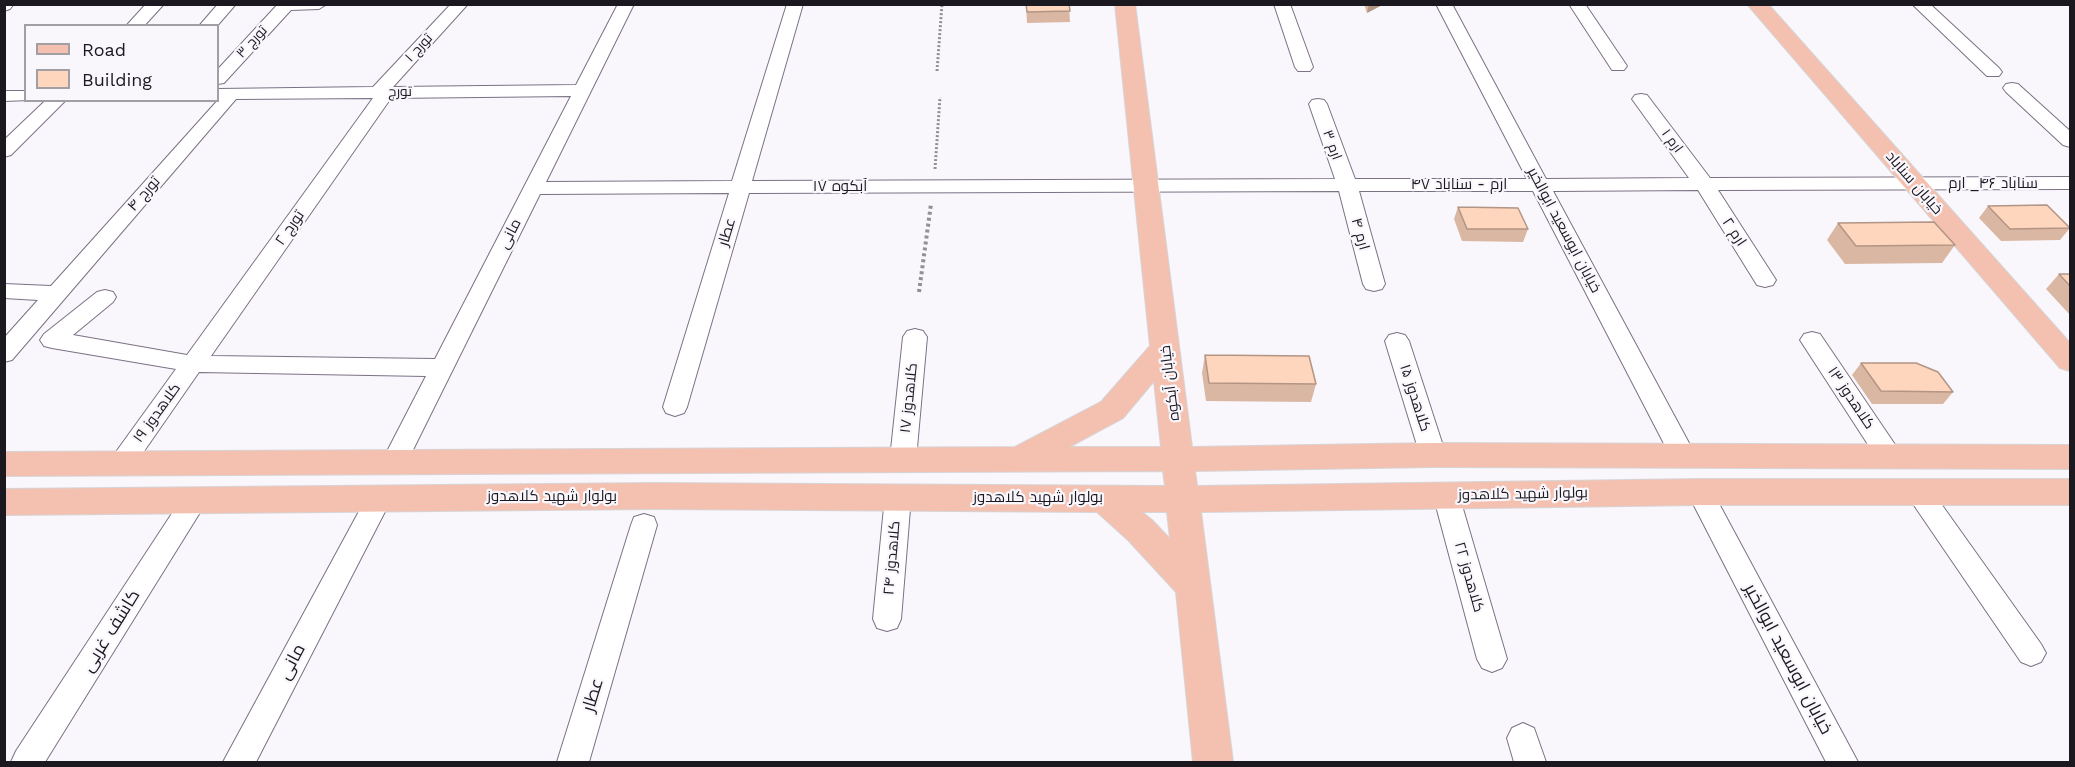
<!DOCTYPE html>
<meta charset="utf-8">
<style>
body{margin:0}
#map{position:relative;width:2075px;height:767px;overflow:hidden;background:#f9f7fc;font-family:"Work Sans",sans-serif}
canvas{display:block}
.frame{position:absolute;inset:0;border:6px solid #1c1820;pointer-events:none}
.legend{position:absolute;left:24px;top:24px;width:195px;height:78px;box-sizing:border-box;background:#f9f7fc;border:2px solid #a19ea4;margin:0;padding:8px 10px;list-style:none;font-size:18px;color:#1c1820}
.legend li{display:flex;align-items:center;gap:12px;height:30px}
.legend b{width:30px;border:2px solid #a19ea4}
</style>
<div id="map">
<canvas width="2075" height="767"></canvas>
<div class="frame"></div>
<ul class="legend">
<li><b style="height:8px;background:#f4c0b0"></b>Road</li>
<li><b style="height:16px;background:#fed5bd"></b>Building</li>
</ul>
</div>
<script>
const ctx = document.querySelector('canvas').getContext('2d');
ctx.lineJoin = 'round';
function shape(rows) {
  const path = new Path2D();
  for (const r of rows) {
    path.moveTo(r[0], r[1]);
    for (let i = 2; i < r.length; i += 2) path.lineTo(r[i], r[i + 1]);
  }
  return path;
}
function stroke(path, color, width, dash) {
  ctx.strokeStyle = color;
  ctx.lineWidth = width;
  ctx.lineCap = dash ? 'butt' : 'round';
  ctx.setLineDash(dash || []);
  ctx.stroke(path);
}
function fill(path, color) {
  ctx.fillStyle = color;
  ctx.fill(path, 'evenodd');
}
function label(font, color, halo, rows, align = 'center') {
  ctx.font = font + ' "Work Sans",Cairo,sans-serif';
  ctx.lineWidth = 4.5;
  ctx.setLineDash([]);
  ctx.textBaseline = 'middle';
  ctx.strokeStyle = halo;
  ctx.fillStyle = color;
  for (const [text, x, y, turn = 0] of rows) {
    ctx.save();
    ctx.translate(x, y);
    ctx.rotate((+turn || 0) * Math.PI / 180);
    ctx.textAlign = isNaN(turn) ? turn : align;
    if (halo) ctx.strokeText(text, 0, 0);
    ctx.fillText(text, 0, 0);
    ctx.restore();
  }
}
const minor = shape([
 [4,4,14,4,10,9,4,11,4,4],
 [146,4,164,4,144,26,126,26,146,4],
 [218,4,236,4,217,26,199,26,218,4],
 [278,4,327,4,319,9,291,10,224,83,218,84,218,69,278,4],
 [451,4,468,4,393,87,576,85,618,4,634,4,546,182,732,181,787,4,803,4,752,181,1335,179,1309,104,1312,100,1318,99,1324,100,1327,104,1355,179,1527,179,1436,4,1452,4,1546,179,1689,178,1632,99,1635,95,1641,94,1647,95,1710,178,2070,177,2070,189,1718,190,1776,280,1773,285,1765,287,1757,285,1698,190,1553,191,1696,456,1692,463,1683,466,1674,463,1533,191,1359,191,1385,284,1382,289,1374,291,1366,289,1363,284,1339,191,749,193,687,407,684,413,675,416,666,413,663,407,729,193,540,194,403,470,394,473,385,470,381,463,426,376,199,372,131,470,122,473,113,470,109,463,113,456,176,369,52,348,44,346,40,340,44,334,97,292,105,290,113,292,116,297,113,302,73,335,187,355,373,98,236,99,12,360,4,362,4,338,38,300,4,298,4,284,51,286,218,100,218,89,373,87,451,4],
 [571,96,435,359,211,356,391,98,571,96],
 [1274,4,1290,4,1313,67,1310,71,1298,71,1295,67,1274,4],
 [1569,4,1585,4,1627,66,1624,70,1612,70,1569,4],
 [1912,4,1930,4,1999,68,2002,72,1999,76,1987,76,1912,4],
 [2012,83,2018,84,2070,131,2070,147,2063,145,2006,92,2003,88,2006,84,2012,83],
 [4,91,26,91,26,100,30,100,4,101,4,91],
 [46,100,66,100,11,155,4,157,4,140,46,100],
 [915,329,923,331,927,337,916,459,912,466,903,469,894,466,890,459,903,337,907,331,915,329],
 [1812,332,1820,334,1898,449,1902,456,1898,463,1889,466,1880,463,1800,340,1804,334,1812,332],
 [1397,333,1405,335,1409,341,1446,455,1442,462,1433,465,1424,462,1420,455,1385,341,1389,335,1397,333],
 [1918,481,1927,484,2041,644,2046,653,2041,662,2031,666,2021,662,1909,498,1905,491,1909,484,1918,481],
 [1700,482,1709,485,1858,762,1826,762,1687,492,1691,485,1700,482],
 [1446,485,1455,488,1459,495,1507,659,1502,668,1492,672,1482,668,1477,659,1433,495,1437,488,1446,485],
 [898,487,907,490,911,497,901,619,897,628,887,631,877,628,873,619,885,497,889,490,898,487],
 [379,488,388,491,392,498,256,762,223,762,370,491,379,488],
 [195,489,204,492,208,499,204,506,45,762,11,762,16,751,186,492,195,489],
 [644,514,654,517,657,525,589,762,557,762,631,525,634,517,644,514],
 [1523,723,1534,728,1546,762,1514,762,1507,738,1512,728,1523,723]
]);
const major = shape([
 [1115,4,1135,4,1192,447,1433,443,2070,445,2070,469,1433,467,1195,471,1197,486,1700,479,2070,479,2070,505,1700,505,1201,512,1233,762,1193,762,1176,592,1128,540,1097,512,654,509,4,515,4,489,654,483,1165,486,1163,471,4,476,4,452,1015,447,1101,402,1150,346,1115,4],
 [1154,381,1161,447,1069,447,1123,418,1154,381],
 [1142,512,1167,512,1170,539,1152,520,1142,512],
 [1747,4,1768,4,2070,343,2070,371,2060,368,1747,4]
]);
stroke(minor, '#7b7185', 2);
stroke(major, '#d6d5d7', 2);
stroke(shape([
 [937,71,942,4],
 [935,169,940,97]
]), '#928f95', 3, [2, 2]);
stroke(shape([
 [919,292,931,204]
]), '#928f95', 4, [3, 3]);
fill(minor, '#fff');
fill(major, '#f4c0b0');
fill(shape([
 [1026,4,1069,4,1070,22,1027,23],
 [1364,4,1384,4,1367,13],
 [1988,206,2070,228,2060,240,2001,241,1979,218],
 [1458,207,1528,229,1523,242,1462,241,1454,219],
 [1838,223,1955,245,1942,263,1845,264,1827,240],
 [2059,274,2070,274,2070,315,2046,289],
 [1205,355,1316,384,1311,402,1206,401,1202,373],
 [1861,363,1953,392,1943,404,1872,404,1852,375]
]), '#dab7a3');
fill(shape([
 [1369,4,1384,4,1367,13]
]), '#b29584');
const building = shape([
 [1026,4,1069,4,1070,11,1027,12,1026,4],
 [2047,205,2070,228,2010,229,1988,206,2047,205],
 [1458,207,1518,208,1528,229,1467,229,1458,207],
 [1934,222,1955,245,1856,246,1838,223,1934,222],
 [2059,274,2070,274,2070,286,2059,274],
 [1205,355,1309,356,1316,384,1209,383,1205,355],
 [1861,363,1916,363,1938,372,1953,392,1881,391,1861,363]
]);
fill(building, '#fed5bd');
stroke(building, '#b29584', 1.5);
label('14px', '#1c1820', '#f9f7fc', [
 ["تورج ۳",252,42,-47],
 ["تورج ۱",419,48,-47],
 ["تورج",400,92,-1],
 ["ارم ۱",1672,141,54],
 ["ارم ۳",1332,145,70]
]);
label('15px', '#1c1820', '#f9f7fc', [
 ["خیابان سناباد",1914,183,49],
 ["سناباد ۴۶_ ارم",1993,184],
 ["ارم - سناباد ۴۷",1459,185],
 ["آبکوه ۱۷",840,187],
 ["تورج ۴",144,194,-49],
 ["تورج ۲",290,228,-55],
 ["خیابان ابوسعید ابوالخیر",1564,230,62],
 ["عطار",727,232,-73],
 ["ارم ۲",1734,232,57],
 ["مانی",510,234,-63],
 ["ارم ۴",1360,234,75],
 ["خیابان آبکوه",1170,383,-97],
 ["کلاهدوز ۱۷",909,398,-84],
 ["کلاهدوز ۱۵",1415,398,72],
 ["کلاهدوز ۱۳",1851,398,56],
 ["کلاهدوز ۱۹",157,413,-54],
 ["بولوار شهید کلاهدوز",1523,494,-1],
 ["بولوار شهید کلاهدوز",552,497],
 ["بولوار شهید کلاهدوز",1038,498],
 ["کلاهدوز ۲۴",892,558,-85],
 ["کلاهدوز ۲۲",1469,577,74]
]);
label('18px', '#1c1820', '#f9f7fc', [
 ["کاشف غربی",111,631,-58],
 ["خیابان ابوسعید ابوالخیر",1788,659,62],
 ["مانی",292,662,-62],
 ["عطار",593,695,-73]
]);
</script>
